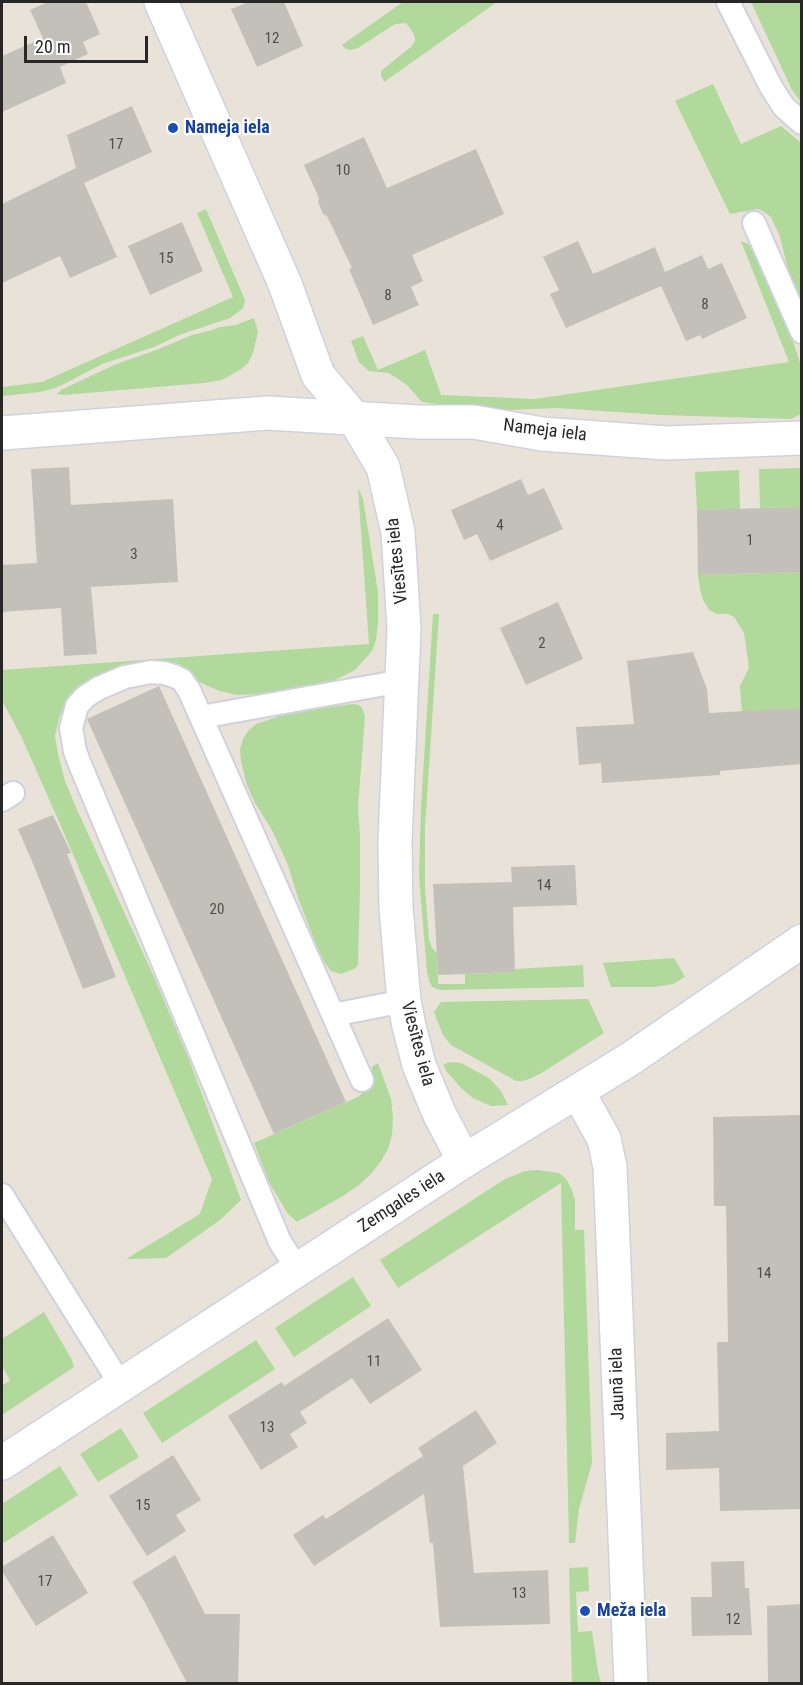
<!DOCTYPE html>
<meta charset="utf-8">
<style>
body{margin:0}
#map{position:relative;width:803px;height:1685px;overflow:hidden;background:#e8e2d9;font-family:"Roboto Condensed",sans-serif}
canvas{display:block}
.frame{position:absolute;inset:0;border:3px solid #272727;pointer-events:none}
.scale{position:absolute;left:24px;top:36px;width:124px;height:27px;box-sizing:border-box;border:3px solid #272727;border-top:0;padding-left:8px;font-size:18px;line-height:21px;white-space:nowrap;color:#272727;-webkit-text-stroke:4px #fff;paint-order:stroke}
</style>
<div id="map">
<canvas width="803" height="1685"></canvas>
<div class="frame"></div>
<div class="scale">20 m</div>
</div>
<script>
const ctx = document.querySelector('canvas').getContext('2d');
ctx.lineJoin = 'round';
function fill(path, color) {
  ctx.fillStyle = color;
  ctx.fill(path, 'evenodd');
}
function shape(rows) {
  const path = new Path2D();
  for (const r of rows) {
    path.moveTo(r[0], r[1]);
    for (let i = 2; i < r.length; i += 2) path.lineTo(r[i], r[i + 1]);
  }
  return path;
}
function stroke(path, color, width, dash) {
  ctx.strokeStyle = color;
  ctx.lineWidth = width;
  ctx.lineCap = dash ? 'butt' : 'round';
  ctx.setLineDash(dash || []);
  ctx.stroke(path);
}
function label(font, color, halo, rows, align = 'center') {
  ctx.font = font + ' "Roboto Condensed",sans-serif';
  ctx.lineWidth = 4.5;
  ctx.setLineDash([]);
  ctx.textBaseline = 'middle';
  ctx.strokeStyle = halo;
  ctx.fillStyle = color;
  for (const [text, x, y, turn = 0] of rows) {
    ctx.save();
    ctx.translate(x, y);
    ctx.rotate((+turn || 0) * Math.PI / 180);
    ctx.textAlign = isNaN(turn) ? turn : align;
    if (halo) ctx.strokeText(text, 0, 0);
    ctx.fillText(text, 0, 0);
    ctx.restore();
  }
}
fill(shape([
 [403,2,497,2,384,82,381,75,381,71,412,46,415,41,414,34,406,23,395,24,358,48,351,50,346,49,342,45],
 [751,2,801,2,801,102,792,90],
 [713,84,741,144,781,126,801,143,801,313,789,282,788,269,780,237,771,217,764,212,758,209,730,214,675,101],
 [206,209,245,300,243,308,237,313,230,318,179,335,154,347,102,364,64,384,52,389,40,392,2,396,2,387,42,382,233,297,197,213],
 [741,241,748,244,752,248,773,291,785,316,801,366,801,414,791,419,662,415,557,408,510,410,459,407,422,402,407,385,389,373,369,371,359,362,351,341,363,336,378,370,425,350,441,395,535,399,789,362],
 [254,318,258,332,253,353,248,363,240,370,222,380,204,383,63,395,57,394,61,390,114,365,159,349,192,335,209,331,220,327,236,325],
 [801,468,801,507,760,508,759,469],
 [739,470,740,509,697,510,695,472],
 [358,488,363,499,378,592,378,624,376,640,372,651,355,670,333,681,317,684,262,694,237,695,220,691,203,684,181,671,121,668,101,675,76,691,66,702,59,718,55,736,58,754,65,781,78,812,155,979,190,1062,241,1200,220,1220,166,1258,126,1259,200,1214,212,1179,60,824,22,738,2,700,2,670,369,644],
 [801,572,801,708,742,712,740,686,749,668,744,633,734,617,728,614,717,614,709,610,703,600,700,590,698,575],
 [433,614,439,614,425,827,425,889,429,940,432,948,437,953,438,984,465,984,465,974,515,972,515,969,583,965,584,987,440,990,432,987,430,983,427,973,419,876,421,807],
 [353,704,359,705,362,708,365,716,358,807,360,837,360,888,358,964,356,968,341,974,331,971,324,962,314,939,298,898,288,865,272,830,255,803,247,785,241,761,240,749,243,739,248,731,256,724,280,716,324,708],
 [674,958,685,977,673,984,654,987,611,987,603,963],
 [588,999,604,1033,540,1074,527,1080,521,1081,516,1081,451,1045,443,1035,434,1012,441,1002],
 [449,1062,461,1063,489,1078,501,1091,508,1105,491,1106,473,1098,462,1089,447,1072,443,1065],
 [378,1063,391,1099,393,1118,392,1135,388,1149,381,1161,372,1173,360,1184,343,1196,297,1222,288,1214,269,1182,254,1143,358,1097,368,1088,371,1079,372,1067],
 [538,1170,559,1173,566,1179,571,1188,575,1200,575,1230,584,1230,592,1463,579,1509,575,1543,569,1543,561,1183,398,1288,380,1260,505,1179,525,1171],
 [353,1277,371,1306,294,1357,275,1328],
 [44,1312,71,1358,74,1367,2,1415,2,1386,10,1380,2,1366,2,1339],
 [256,1340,275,1369,162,1443,143,1413],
 [121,1428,139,1457,98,1482,80,1454],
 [60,1466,78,1495,2,1544,2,1504],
 [588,1567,589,1591,576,1592,578,1632,592,1631,598,1672,601,1683,572,1683,569,1568]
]), '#b0d99b');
fill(shape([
 [48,2,86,2,100,34,83,42,88,54,60,67,66,83,2,112,2,56,43,38,30,10],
 [249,2,284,2,303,46,257,67,231,9],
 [132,106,152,152,84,183,117,257,70,278,60,256,2,283,2,204,76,168,67,135],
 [364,137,387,188,476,149,504,214,412,255,423,281,411,287,419,305,373,325,349,269,352,268,327,216,323,214,318,202,319,198,304,165],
 [182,222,203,271,150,295,128,246],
 [578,241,593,274,655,247,665,272,702,255,708,269,722,263,747,318,702,339,700,335,686,341,661,286,566,328,550,294,559,290,543,257],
 [69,467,71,505,173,499,178,582,91,587,97,654,64,656,61,608,2,612,2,565,37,563,31,469],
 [521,479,528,495,544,488,563,529,490,561,477,534,464,540,451,510],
 [801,507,801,572,698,575,697,510],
 [558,602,583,659,526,685,500,628],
 [693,652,707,689,709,713,801,708,801,764,720,771,720,775,602,783,601,763,579,765,576,727,634,724,627,661],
 [159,686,346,1102,274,1134,87,719],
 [53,815,71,853,67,854,116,977,83,989,34,866,18,829],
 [575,865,577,905,513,907,515,972,438,975,433,884,512,882,511,867],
 [801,1115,801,1509,720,1511,719,1468,666,1470,666,1433,719,1431,717,1342,728,1342,726,1206,714,1206,713,1117],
 [388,1318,422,1370,370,1404,352,1378,300,1412,307,1423,290,1434,298,1447,261,1470,228,1416,282,1382,284,1386],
 [476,1410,497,1443,463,1466,474,1573,548,1570,550,1624,440,1627,433,1543,430,1543,424,1494,314,1566,293,1535,323,1515,326,1519,423,1456,418,1448],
 [173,1455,201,1500,176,1515,186,1531,147,1556,109,1496],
 [53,1535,88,1593,36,1626,2,1571,2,1567],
 [175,1555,205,1614,240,1614,238,1683,187,1683,143,1599,132,1582],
 [744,1561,745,1588,749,1588,752,1635,692,1636,691,1597,712,1597,711,1562],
 [801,1604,801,1683,768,1683,767,1606]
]), '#c3bfb9');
const service = shape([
 [728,2,771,87,784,107,802,123],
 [754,223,802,332],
 [201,717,402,681],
 [2,800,13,793],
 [333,1015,404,1001],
 [2,1195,121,1385],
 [298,1270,280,1242,79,762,75,751,71,728,77,706,85,697,99,688,125,677,151,672,164,673,174,676,182,680,189,690,362,1080]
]);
const minor = shape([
 [161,2,285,284,318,375,354,418,383,467,398,532,404,629,395,841,396,908,404,1001,409,1026,419,1065,439,1113,464,1161],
 [578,1092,604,1139,610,1167,631,1684]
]);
const tertiary = shape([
 [2,433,268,413,417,422,474,422,542,434,666,443,802,438],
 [2,1463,464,1161,630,1059,802,941]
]);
stroke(service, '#cfd2de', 26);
stroke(minor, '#cfd2de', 36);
stroke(tertiary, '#cfd2de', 36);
stroke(service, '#fff', 22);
stroke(minor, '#fff', 33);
stroke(tertiary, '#fff', 33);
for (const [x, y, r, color] of [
 [173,128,6,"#1a4fb4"],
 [585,1611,6,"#1a4fb4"]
]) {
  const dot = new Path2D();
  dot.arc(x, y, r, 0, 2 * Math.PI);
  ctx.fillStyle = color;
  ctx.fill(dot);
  stroke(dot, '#fff', 2);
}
label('15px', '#4e4d4c', null, [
 ["12",272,39],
 ["17",116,145],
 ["10",343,171],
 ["15",166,259],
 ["8",388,296],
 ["8",705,305],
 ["4",500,526],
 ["1",750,541],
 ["3",134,555],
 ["2",542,644],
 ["14",544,886],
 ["20",217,910],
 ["14",764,1274],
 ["11",374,1362],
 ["13",267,1428],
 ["15",143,1506],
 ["17",45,1582],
 ["13",519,1594],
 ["12",733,1620]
]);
label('bold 18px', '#164399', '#fff', [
 ["Nameja iela",185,128],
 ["Meža iela",597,1611]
], 'left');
label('18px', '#272727', '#fff', [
 ["Nameja iela",545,431,7],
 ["Viesītes iela",398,561,-96],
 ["Viesītes iela",417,1044,75],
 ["Zemgales iela",402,1202,-33],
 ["Jaunā iela",618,1384,-92]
]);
</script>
